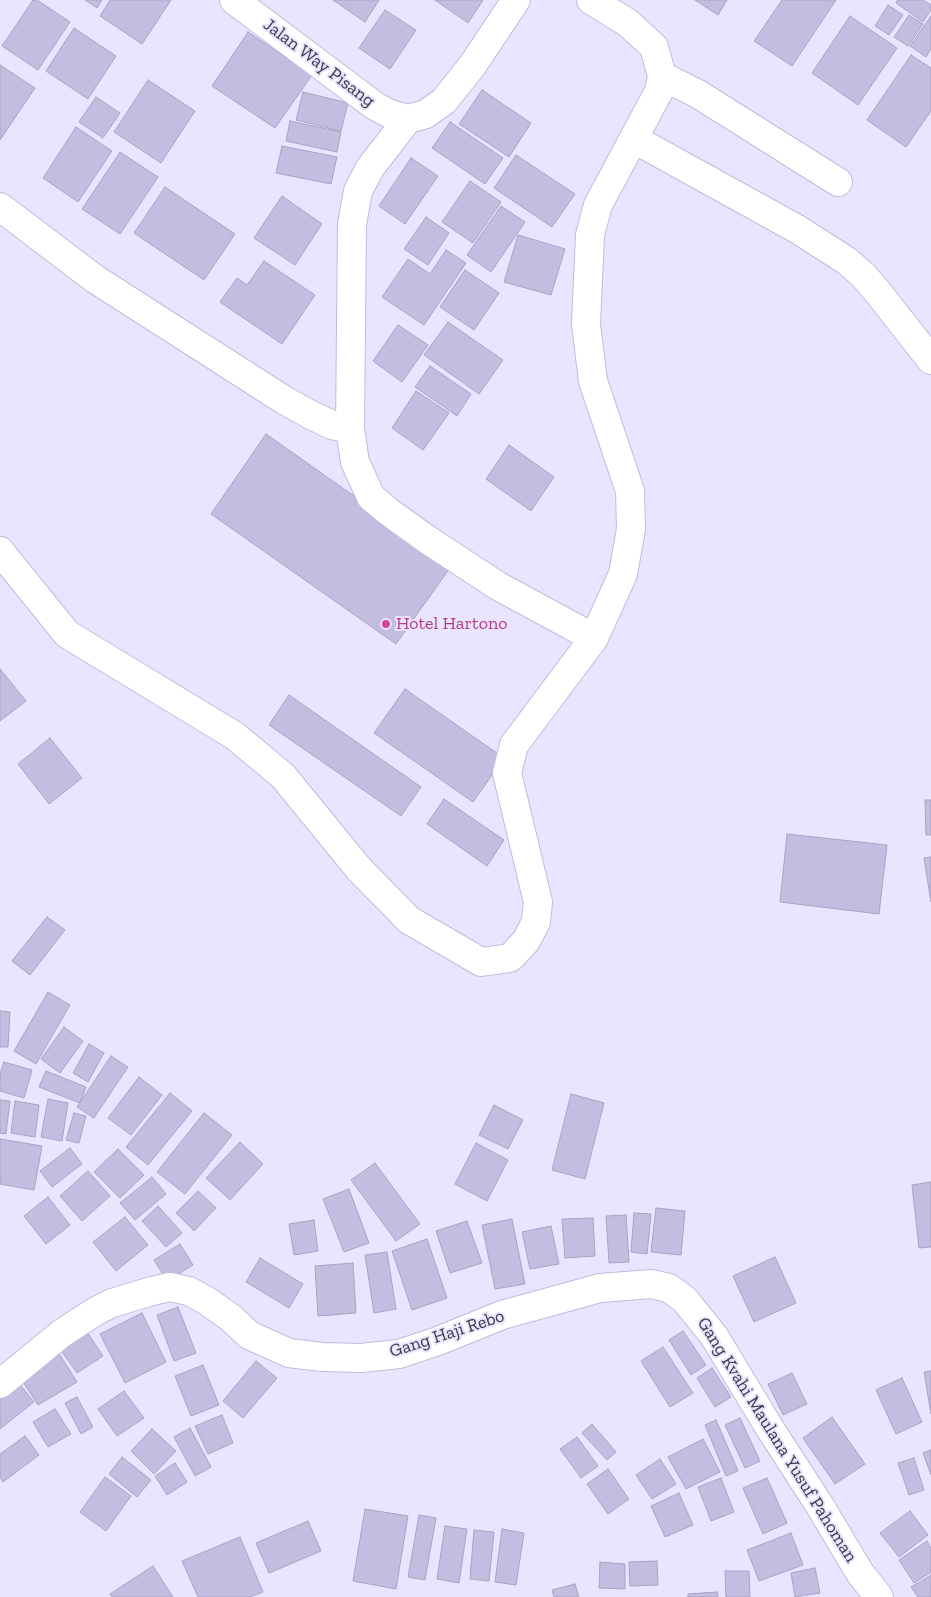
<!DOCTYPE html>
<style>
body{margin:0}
canvas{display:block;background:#e9e4ff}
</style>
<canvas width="931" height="1597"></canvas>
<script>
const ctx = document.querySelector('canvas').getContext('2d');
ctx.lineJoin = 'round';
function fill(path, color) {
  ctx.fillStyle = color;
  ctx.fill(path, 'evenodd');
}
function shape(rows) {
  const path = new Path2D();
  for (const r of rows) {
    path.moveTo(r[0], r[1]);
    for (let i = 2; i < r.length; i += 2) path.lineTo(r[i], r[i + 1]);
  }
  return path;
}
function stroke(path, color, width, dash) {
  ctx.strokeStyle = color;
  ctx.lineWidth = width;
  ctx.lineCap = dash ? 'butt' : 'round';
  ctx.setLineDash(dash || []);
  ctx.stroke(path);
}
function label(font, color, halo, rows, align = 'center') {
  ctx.font = font + ' "Zilla Slab",serif';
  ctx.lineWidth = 4;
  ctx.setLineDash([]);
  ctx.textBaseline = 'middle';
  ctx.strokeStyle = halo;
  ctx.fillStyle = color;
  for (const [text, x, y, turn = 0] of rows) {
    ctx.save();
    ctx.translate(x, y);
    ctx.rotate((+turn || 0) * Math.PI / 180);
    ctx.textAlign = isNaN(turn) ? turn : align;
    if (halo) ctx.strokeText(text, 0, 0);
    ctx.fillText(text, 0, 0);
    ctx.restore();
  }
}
const building = shape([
 [33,0,37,0,70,22,38,70,2,46,33,0],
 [85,0,102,0,97,8,85,0],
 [110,0,171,0,142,44,100,16,110,0],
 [333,0,379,0,365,22,333,0],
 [435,0,483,0,468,23,435,0],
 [695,0,727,0,718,15,695,0],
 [782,0,836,0,792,66,754,41,782,0],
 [898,0,923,0,931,5,931,10,923,22,896,3,898,0],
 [888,5,903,15,889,35,875,26,888,5],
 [385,10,416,30,390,69,359,48,385,10],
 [909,15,923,24,908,46,894,37,909,15],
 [850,16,897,48,858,105,812,73,850,16],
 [931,16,931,49,926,57,910,46,931,16],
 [74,28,116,56,88,99,46,71,74,28],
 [248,32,312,75,275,128,212,86,248,32],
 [911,55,931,68,931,111,906,147,867,120,911,55],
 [0,65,35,88,0,140,0,65],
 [148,80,195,111,161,163,114,132,148,80],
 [482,90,531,123,509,157,459,124,482,90],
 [303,92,348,103,341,131,296,120,303,92],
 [96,97,120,113,103,138,79,122,96,97],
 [290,121,341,132,337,152,286,141,290,121],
 [450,122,503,158,485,184,432,148,450,122],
 [76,127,112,151,78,202,43,178,76,127],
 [282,146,337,157,331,184,276,173,282,146],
 [120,152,158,177,120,234,82,209,120,152],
 [516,155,575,194,552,227,494,188,516,155],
 [411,158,438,176,405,224,379,206,411,158],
 [470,181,501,202,473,243,442,222,470,181],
 [165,187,235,234,204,280,134,233,165,187],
 [282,196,322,224,295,265,254,238,282,196],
 [501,206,525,222,491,272,467,255,501,206],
 [426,217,449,233,428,265,404,249,426,217],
 [518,235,565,249,551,295,504,282,518,235],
 [446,250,466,263,424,325,382,297,408,259,430,274,446,250],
 [264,261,315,295,282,344,220,302,237,278,247,285,264,261],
 [465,270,499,293,474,330,440,307,465,270],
 [448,322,503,360,479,394,424,355,448,322],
 [398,325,428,345,402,382,373,361,398,325],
 [430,366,471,394,457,416,415,387,430,366],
 [416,391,449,413,423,450,392,428,416,391],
 [266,434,452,565,396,644,211,514,266,434],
 [509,445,554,477,531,511,486,479,509,445],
 [0,669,26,701,0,721,0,669],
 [405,689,504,758,473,802,374,733,405,689],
 [289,695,421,787,401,816,269,725,289,695],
 [50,738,82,778,49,804,18,764,50,738],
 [444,799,504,840,487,866,427,824,444,799],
 [925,800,931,800,931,835,926,835,925,800],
 [787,834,887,845,879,914,780,902,787,834],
 [931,857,931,902,924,858,931,857],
 [47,917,65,930,30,975,12,961,47,917],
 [48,992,70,1005,36,1064,14,1051,48,992],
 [0,1011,10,1012,8,1047,0,1047,0,1011],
 [64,1027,83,1041,60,1073,41,1059,64,1027],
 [89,1044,104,1053,88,1082,73,1073,89,1044],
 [111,1056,128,1067,94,1118,77,1107,111,1056],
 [4,1062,32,1070,24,1098,0,1091,0,1074,4,1062],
 [46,1071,86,1087,80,1103,39,1087,46,1071],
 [139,1077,162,1095,131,1135,108,1118,139,1077],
 [170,1093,192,1111,148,1165,126,1147,170,1093],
 [571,1094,604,1103,585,1179,552,1170,571,1094],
 [48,1099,68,1103,62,1141,41,1137,48,1099],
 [0,1100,10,1101,6,1134,0,1133,0,1100],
 [15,1101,39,1105,35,1137,11,1133,15,1101],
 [494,1105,523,1120,508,1149,479,1135,494,1105],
 [74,1113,86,1116,79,1143,66,1140,74,1113],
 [204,1113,232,1135,185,1194,157,1172,204,1113],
 [0,1139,42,1146,34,1190,0,1184,0,1139],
 [240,1142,263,1164,230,1200,206,1178,240,1142],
 [476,1143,508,1160,487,1201,455,1184,476,1143],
 [70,1148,82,1164,52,1187,40,1171,70,1148],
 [118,1149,144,1175,120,1198,94,1172,118,1149],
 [375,1163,420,1224,396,1241,351,1180,375,1163],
 [88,1171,110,1196,82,1221,60,1196,88,1171],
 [152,1177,166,1194,135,1220,120,1203,152,1177],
 [931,1182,931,1247,919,1248,912,1185,931,1182],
 [349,1189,369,1243,344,1252,323,1199,349,1189],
 [198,1191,216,1208,194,1231,176,1213,198,1191],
 [48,1197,70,1225,46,1244,24,1216,48,1197],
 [158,1206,182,1233,166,1247,142,1221,158,1206],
 [656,1208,685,1211,681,1255,651,1252,656,1208],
 [634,1213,651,1214,647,1254,631,1252,634,1213],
 [626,1215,629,1262,609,1263,606,1216,626,1215],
 [125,1217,148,1245,116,1271,93,1242,125,1217],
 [593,1218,595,1256,565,1258,562,1219,593,1218],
 [512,1219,525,1284,495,1289,482,1225,512,1219],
 [314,1220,318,1251,294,1255,289,1224,314,1220],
 [467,1221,482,1263,450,1273,436,1231,467,1221],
 [551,1226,559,1264,530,1269,522,1232,551,1226],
 [427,1239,447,1298,412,1310,392,1251,427,1239],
 [180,1244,193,1265,167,1281,154,1260,180,1244],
 [387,1252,396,1309,374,1313,365,1255,387,1252],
 [775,1257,796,1303,754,1322,733,1276,775,1257],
 [260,1258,303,1284,289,1308,246,1282,260,1258],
 [353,1263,356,1313,318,1316,315,1266,353,1263],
 [178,1307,196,1353,174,1361,157,1315,178,1307],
 [142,1313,166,1362,125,1383,100,1334,142,1313],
 [83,1326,103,1356,77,1373,56,1343,83,1326],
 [683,1331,706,1365,691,1375,669,1340,683,1331],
 [55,1347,77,1382,38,1405,16,1371,55,1347],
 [663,1347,693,1393,670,1407,641,1361,663,1347],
 [256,1361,277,1378,243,1418,223,1401,256,1361],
 [203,1365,219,1405,191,1416,175,1376,203,1365],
 [712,1368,731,1397,715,1407,697,1378,712,1368],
 [931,1371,931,1414,924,1372,931,1371],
 [792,1373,807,1404,783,1415,768,1384,792,1373],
 [902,1378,922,1422,896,1434,876,1390,902,1378],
 [18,1382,34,1402,0,1429,0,1396,18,1382],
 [124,1391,144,1418,117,1436,98,1409,124,1391],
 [77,1397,93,1427,81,1434,65,1403,77,1397],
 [55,1409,71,1434,48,1447,33,1422,55,1409],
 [222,1415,233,1443,208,1454,195,1426,222,1415],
 [832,1417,865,1464,835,1484,803,1438,832,1417],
 [740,1418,760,1461,745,1468,725,1425,740,1418],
 [716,1420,738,1471,726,1476,705,1425,716,1420],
 [592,1424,616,1452,607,1460,582,1433,592,1424],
 [190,1428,211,1467,195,1476,174,1437,190,1428],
 [152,1429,176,1451,154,1474,131,1451,152,1429],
 [25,1436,39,1455,3,1482,0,1477,0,1454,25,1436],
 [577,1437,598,1466,581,1478,560,1449,577,1437],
 [703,1439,720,1472,686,1489,668,1457,703,1439],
 [931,1450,931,1475,923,1453,931,1450],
 [122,1457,151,1480,137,1497,109,1474,122,1457],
 [914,1458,924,1490,909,1495,898,1463,914,1458],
 [660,1459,676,1484,652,1499,636,1475,660,1459],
 [175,1463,187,1482,167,1495,155,1476,175,1463],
 [608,1469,629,1499,608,1514,587,1484,608,1469],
 [105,1477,131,1496,106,1531,80,1512,105,1477],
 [721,1478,734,1512,711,1521,698,1487,721,1478],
 [767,1478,787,1523,763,1534,743,1488,767,1478],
 [679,1493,693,1525,665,1537,651,1506,679,1493],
 [365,1509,408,1516,396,1589,353,1581,365,1509],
 [910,1511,928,1535,899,1557,880,1533,910,1511],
 [419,1515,436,1518,425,1580,408,1577,419,1515],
 [308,1521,321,1551,269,1573,256,1543,308,1521],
 [445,1526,467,1529,459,1583,437,1579,445,1526],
 [502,1529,524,1533,516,1585,495,1582,502,1529],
 [474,1530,494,1532,489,1581,470,1579,474,1530],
 [791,1533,803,1565,759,1581,747,1550,791,1533],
 [240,1537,263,1592,250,1597,198,1597,182,1561,240,1537],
 [927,1541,931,1548,931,1572,914,1583,899,1560,927,1541],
 [657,1561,658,1585,630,1586,629,1562,657,1561],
 [600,1562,625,1564,625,1589,599,1588,600,1562],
 [153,1566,173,1597,112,1597,110,1594,153,1566],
 [815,1568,820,1593,795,1597,791,1573,815,1568],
 [725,1571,749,1571,750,1597,726,1597,725,1571],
 [931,1575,931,1597,918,1597,911,1587,931,1575],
 [575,1584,579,1597,554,1597,552,1590,575,1584],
 [717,1592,718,1597,688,1597,688,1594,717,1592]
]);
fill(building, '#c4bde2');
stroke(building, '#a9a3c3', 1);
const minor = shape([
 [234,0,375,106,390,114,408,119],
 [662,76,698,94,838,182],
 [408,119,370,168,358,191,352,224,350,429,355,462,371,497,389,512,425,538,498,586,594,638],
 [408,119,426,114,444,101,472,66,516,0],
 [634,139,797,229,847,261,863,275,876,290,931,360],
 [0,207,95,279,284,400,311,415,332,425,350,429],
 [0,551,67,634,235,736,283,776,359,869,409,920,481,962,510,958,526,941,536,922,538,902,507,773,514,745,594,638,623,574,631,529,630,491,593,381,586,324,590,235,598,205,659,91,662,76,654,47,628,23,591,0],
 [0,1384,62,1333,96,1311,112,1303,152,1291,170,1287,189,1291,207,1301,231,1318,249,1335,289,1353,322,1357,361,1358,399,1354,438,1341,502,1315,600,1288,651,1284,669,1288,685,1300,714,1336,769,1427,820,1506,860,1573,879,1597]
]);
stroke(minor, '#c2bbdb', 30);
stroke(minor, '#fff', 28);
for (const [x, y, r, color] of [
 [386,624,5,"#d1479c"]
]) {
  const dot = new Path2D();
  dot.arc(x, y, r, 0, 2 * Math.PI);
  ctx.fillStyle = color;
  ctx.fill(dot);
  stroke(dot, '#e9e4ff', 2);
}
label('18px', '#3b3845', '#e9e4ff', [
 ["Jalan Way Pisang",319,63,37],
 ["Gang Haji Rebo",447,1334,-18],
 ["Gang Kvahi Maulana Yusuf Pahoman",777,1440,58]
]);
label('18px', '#b23c85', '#e9e4ff', [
 ["Hotel Hartono",396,624]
], 'left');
</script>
